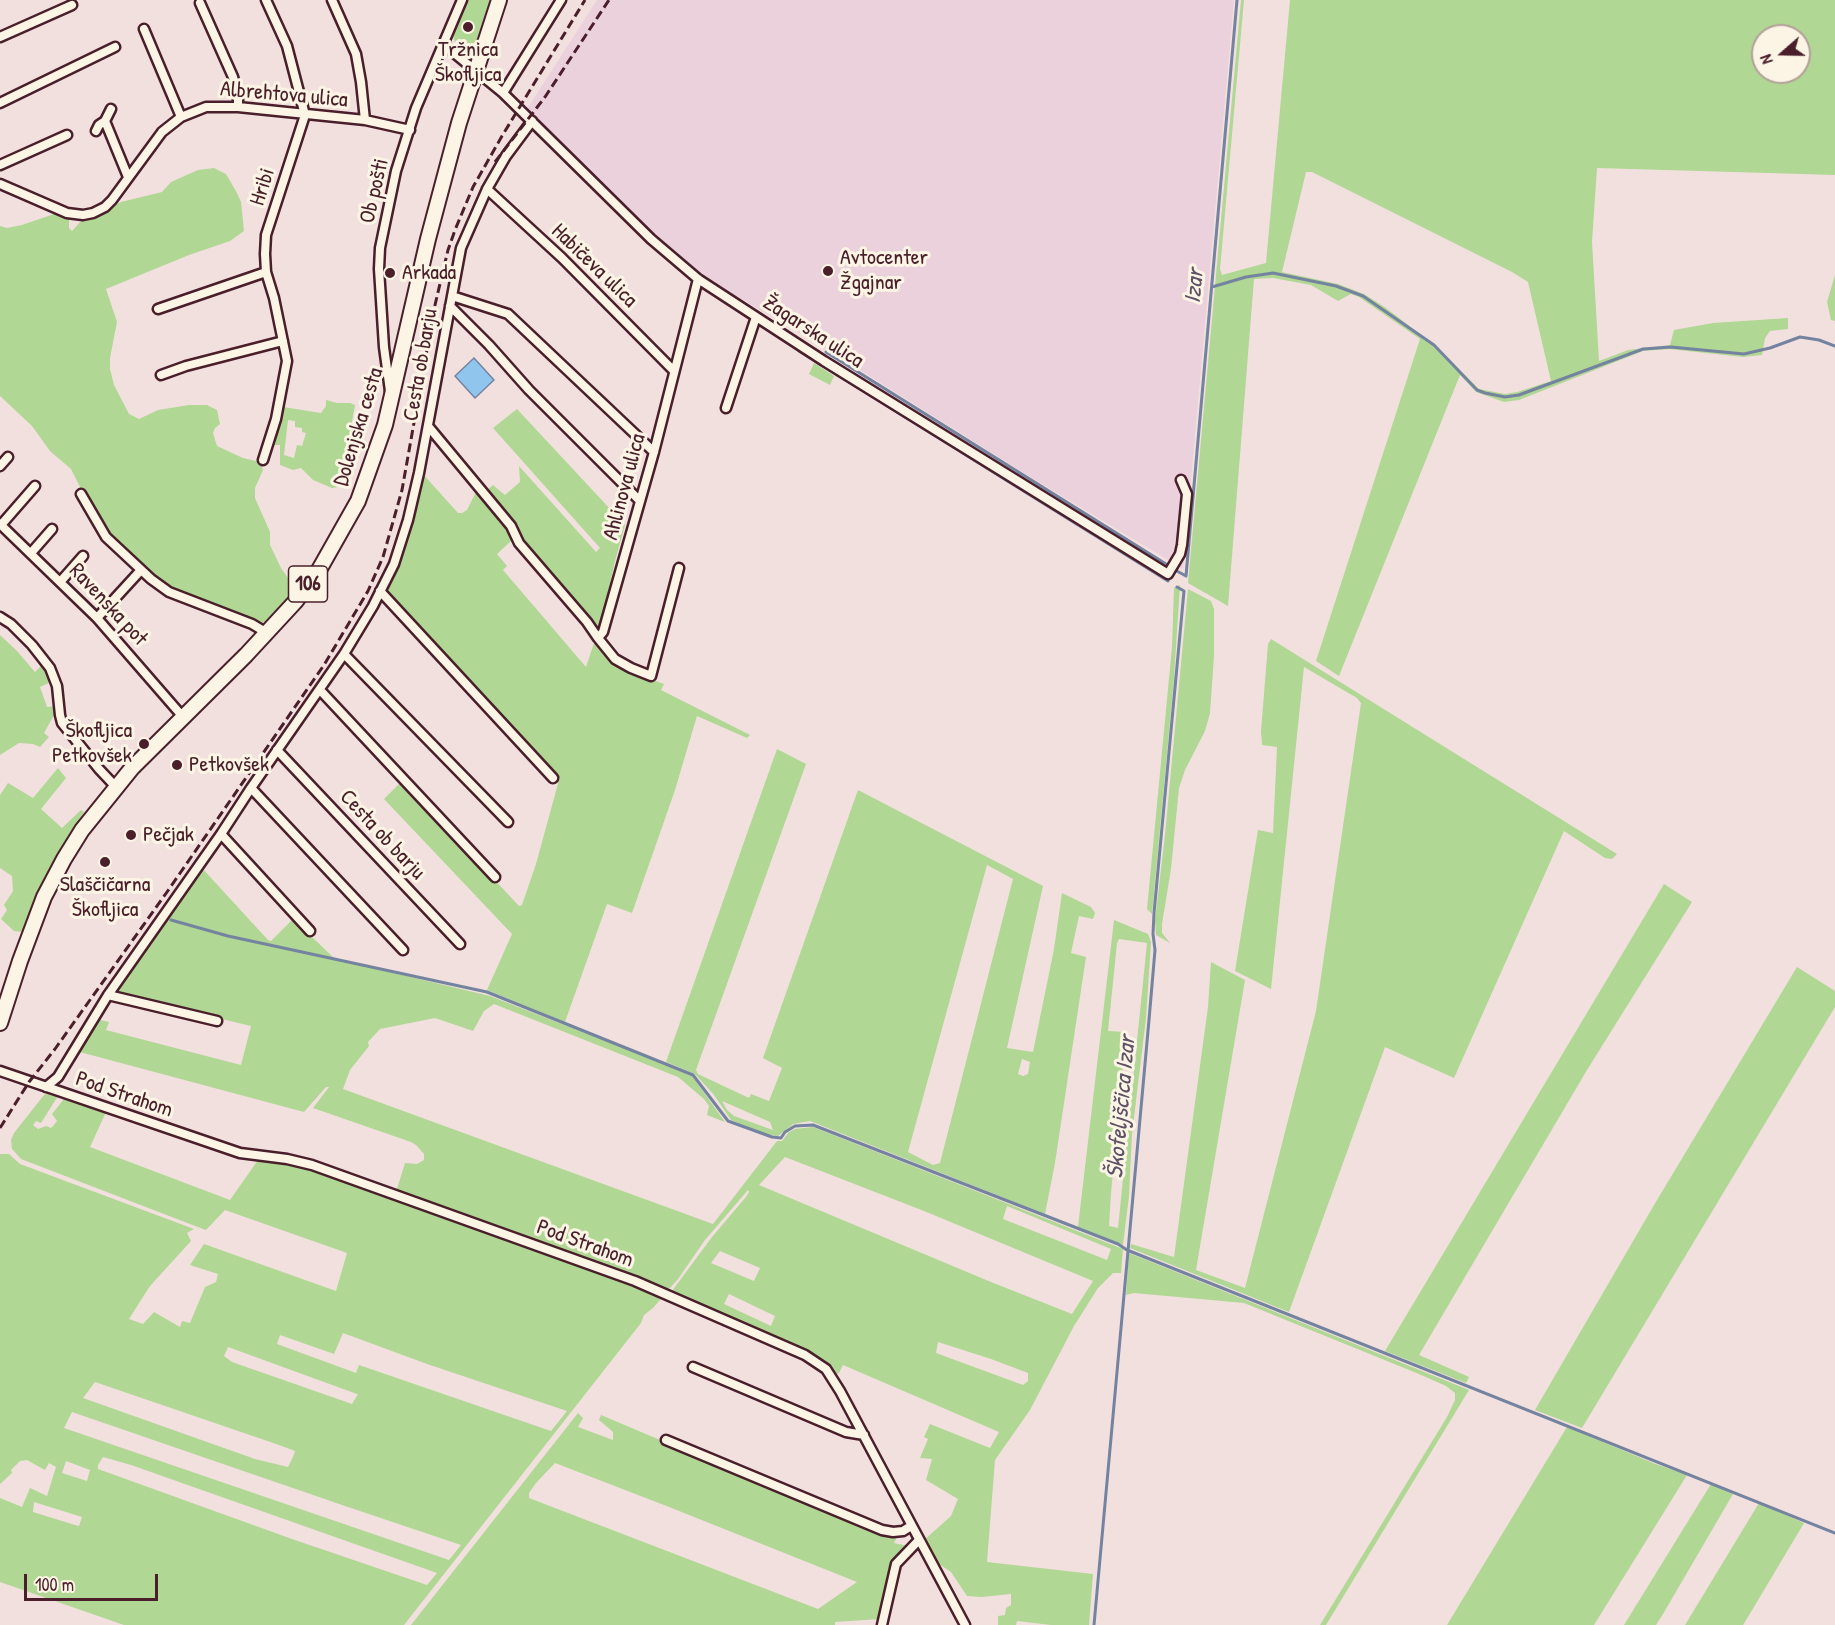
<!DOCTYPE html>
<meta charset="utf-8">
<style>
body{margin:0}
#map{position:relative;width:1835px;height:1625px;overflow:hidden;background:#f2e0df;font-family:"Patrick Hand",sans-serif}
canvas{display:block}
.north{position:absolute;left:1751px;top:24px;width:60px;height:60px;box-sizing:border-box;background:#fcf5e5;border:2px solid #b59f9b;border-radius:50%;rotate:250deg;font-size:16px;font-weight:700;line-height:24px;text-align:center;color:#4a1f2b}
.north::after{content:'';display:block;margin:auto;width:21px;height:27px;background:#4a1f2b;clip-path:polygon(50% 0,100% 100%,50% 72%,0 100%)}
.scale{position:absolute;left:24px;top:1574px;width:134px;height:27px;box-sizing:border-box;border:3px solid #4a1f2b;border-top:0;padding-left:8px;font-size:18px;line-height:21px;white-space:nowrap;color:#4a1f2b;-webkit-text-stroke:4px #fcf5e5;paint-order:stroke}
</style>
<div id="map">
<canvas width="1835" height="1625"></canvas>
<div class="north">N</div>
<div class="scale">100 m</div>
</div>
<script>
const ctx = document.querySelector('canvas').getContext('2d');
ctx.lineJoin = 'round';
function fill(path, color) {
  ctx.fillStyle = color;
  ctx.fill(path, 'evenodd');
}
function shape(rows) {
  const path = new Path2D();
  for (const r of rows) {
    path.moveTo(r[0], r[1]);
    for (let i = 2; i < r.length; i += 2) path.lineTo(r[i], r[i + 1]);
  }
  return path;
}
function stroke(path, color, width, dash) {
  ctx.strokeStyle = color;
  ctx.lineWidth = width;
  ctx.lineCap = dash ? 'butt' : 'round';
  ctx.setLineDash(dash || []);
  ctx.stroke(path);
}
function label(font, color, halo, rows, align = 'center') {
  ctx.font = font + ' "Patrick Hand",sans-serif';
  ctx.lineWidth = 6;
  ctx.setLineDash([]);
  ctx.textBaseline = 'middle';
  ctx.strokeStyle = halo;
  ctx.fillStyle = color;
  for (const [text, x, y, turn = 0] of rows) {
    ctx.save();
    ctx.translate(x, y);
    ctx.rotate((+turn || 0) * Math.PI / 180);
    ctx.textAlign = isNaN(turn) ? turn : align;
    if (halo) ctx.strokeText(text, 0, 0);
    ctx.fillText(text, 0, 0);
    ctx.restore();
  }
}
fill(shape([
 [597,0,1234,0,1183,569,1032,478,828,350,699,274,666,247,527,109]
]), '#ebd1db');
fill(shape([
 [468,0,490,0,473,50,468,51,454,40,453,35],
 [1241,0,1244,0,1220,269,1222,275,1266,263,1290,0,1835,0,1835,175,1597,168,1592,242,1599,361,1628,350,1670,345,1674,330,1713,323,1788,318,1788,329,1770,331,1765,338,1762,355,1743,357,1669,349,1643,351,1519,400,1504,402,1476,392,1460,375,1339,676,1316,661,1420,339,1359,297,1351,294,1338,301,1311,285,1273,278,1254,279,1228,606,1188,583],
 [1763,36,1799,36,1799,72,1763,72],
 [1306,172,1312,172,1512,272,1528,282,1551,381,1517,392,1505,394,1479,389,1438,348,1386,308,1364,294,1338,284,1282,272],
 [214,168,226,174,237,193,241,202,244,231,230,241,189,255,106,289,117,322,110,358,110,369,114,385,129,414,139,419,158,410,189,405,207,405,217,410,220,424,215,428,213,433,217,446,243,458,260,462,263,470,255,488,255,498,270,532,270,545,281,568,296,589,265,623,236,616,166,589,107,533,91,509,71,469,50,451,32,426,0,396,0,226,7,228,22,225,57,213,69,219,69,228,72,231,82,220,89,220,121,202,162,192,171,182,198,170],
 [1835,275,1835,321,1831,320,1827,302],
 [814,363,834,376,830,385,809,374],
 [326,400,337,403,350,403,355,405,351,427,356,428,352,466,344,480,338,487,332,488,313,480,301,468,293,470,280,465,280,445,272,445,283,407,321,413,326,406],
 [288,420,295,421,295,427,302,428,302,432,306,433,302,446,297,445,294,458,284,455],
 [517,409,625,525,615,561,600,630,596,629,593,622,517,534,486,491,493,485,505,495,520,482,519,466,596,552,600,548,493,428],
 [422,473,458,513,462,513,467,510,477,490,509,528,511,541,497,554,507,566,503,570,586,667,595,640,639,675,664,684,661,690,750,735,747,738,697,716,675,790,632,913,607,904,565,1022,487,990,512,934,384,799,402,781,519,906,522,905,536,864,559,780,387,595,386,591,398,564],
 [1180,585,1174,678,1152,914,1147,909,1172,647,1174,588],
 [1188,589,1211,601,1214,609,1214,656,1210,713,1205,731,1185,770,1179,788,1171,869,1162,924,1162,933,1170,943,1156,935,1155,920,1165,835],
 [0,635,17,651,35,672,41,666,44,669,51,682,40,687,47,707,55,706,54,715,44,733,49,737,40,747,33,744,19,743,0,755],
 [1271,639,1617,854,1612,859,1605,858,1564,831,1454,1078,1385,1047,1289,1312,1130,1248,1131,1244,1174,1257,1208,1007,1211,962,1245,980,1196,1270,1245,1288,1316,1011,1361,703,1357,698,1304,667,1271,989,1235,971,1258,830,1273,833,1277,747,1262,745,1261,731,1268,644],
 [777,749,806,764,696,1070,698,1074,749,1098,751,1094,769,1101,782,1068,763,1058,858,790,1043,886,1007,1048,1033,1052,1054,949,1062,893,1091,907,1095,913,1093,919,1079,916,1071,953,1086,957,1055,1163,1045,1214,810,1121,793,1124,778,1136,764,1134,731,1120,714,1095,695,1074,666,1062],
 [987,865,1013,879,940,1163,933,1165,908,1152],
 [1022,1059,1030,1062,1028,1074,1023,1076,1018,1074],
 [722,1101,770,1122,773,1130,734,1116,727,1110],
 [58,768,66,778,41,809,62,828,81,810,84,812,50,867,22,932,14,931,1,919,7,910,4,905,13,891,12,876,0,868,0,795,8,783,33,798],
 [201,867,268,940,271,941,293,919,335,959,490,996,608,1042,692,1076,725,1122,707,1115,709,1106,704,1099,678,1077,494,1004,484,1011,473,1031,435,1018,380,1029,368,1042,369,1046,350,1070,343,1089,713,1224,777,1141,782,1141,789,1132,795,1129,813,1127,1123,1249,1121,1273,1113,1273,1098,1288,1074,1326,1030,1410,995,1460,987,1562,1093,1574,1089,1625,1051,1625,1017,1621,1016,1625,998,1625,998,1616,1005,1615,1006,1608,1011,1605,1011,1594,982,1597,967,1596,951,1572,933,1560,923,1541,951,1516,958,1499,926,1480,932,1459,920,1458,928,1439,924,1437,930,1424,990,1448,999,1432,843,1365,839,1373,834,1375,807,1352,673,1294,672,1291,712,1237,746,1197,749,1192,748,1190,705,1240,678,1279,669,1289,665,1290,642,1279,396,1192,405,1163,417,1164,424,1160,424,1154,416,1145,411,1142,313,1108,329,1087,326,1087,304,1112,76,1051,96,1019,109,1022,106,1030,241,1065,251,1026,118,994,116,992,116,989,167,920],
 [785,1157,924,1211,1093,1281,1072,1314,991,1282,759,1185],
 [1007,1206,1111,1249,1107,1260,1003,1219],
 [720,1251,760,1268,754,1281,711,1263],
 [729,1294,775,1316,771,1326,724,1304],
 [938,1342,991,1359,1028,1373,1028,1381,1023,1385,936,1353],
 [1664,884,1692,902,1587,1070,1419,1355,1469,1377,1466,1383,1385,1351],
 [1114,920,1148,934,1151,942,1146,1018,1132,1134,1129,1196,1123,1245,1078,1227],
 [1119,939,1147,943,1118,1228,1109,1226,1111,1193,1126,1032,1108,1031,1117,943],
 [1797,967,1835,991,1835,1007,1582,1428,1535,1410,1654,1205],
 [48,1093,58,1096,41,1123,36,1121,33,1125,38,1129,46,1126,51,1128,54,1125,57,1121,52,1114,64,1099,106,1112,90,1147,230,1200,258,1160,292,1162,630,1282,660,1296,660,1300,653,1308,644,1315,641,1323,404,1625,124,1625,0,1582,0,1498,22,1507,30,1488,47,1496,56,1467,49,1463,45,1470,27,1460,20,1461,11,1470,12,1473,0,1484,0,1154,9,1154,20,1164,194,1229,187,1233,191,1241,150,1286,129,1319,143,1324,154,1312,180,1327,182,1321,190,1323,205,1287,216,1282,218,1274,190,1265,204,1244,336,1291,347,1253,225,1210,206,1230,203,1229,21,1159,12,1149,11,1140,14,1133,44,1095],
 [343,1333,427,1364,567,1411,551,1431,359,1365,356,1373,277,1344,280,1335,334,1354],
 [228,1347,357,1394,358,1394,352,1404,232,1362,224,1356],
 [95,1382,279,1445,295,1451,293,1457,288,1467,255,1459,83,1398],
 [72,1412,348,1507,461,1545,449,1560,64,1428],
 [103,1457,131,1465,437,1573,427,1585,292,1539,98,1469,98,1465],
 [66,1461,90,1470,87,1481,62,1473],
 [34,1502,82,1517,79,1526,75,1525,33,1512],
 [1129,1253,1469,1390,1326,1625,1320,1625,1447,1417,1455,1400,1455,1393,1446,1386,1419,1374,1244,1303,1134,1293,1126,1295],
 [578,1413,583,1418,578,1427,613,1440,613,1432,599,1420,601,1415,858,1524,897,1537,894,1543,908,1546,892,1563,880,1619,835,1622,835,1625,411,1625],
 [555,1463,664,1505,857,1582,818,1609,529,1498,529,1493,536,1483],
 [1567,1427,1653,1463,1687,1475,1594,1625,1447,1625],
 [1711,1484,1733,1494,1663,1614,1656,1625,1624,1625],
 [1759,1503,1804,1523,1751,1612,1743,1625,1685,1625]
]), '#b0d793');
const water = shape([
 [474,358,494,380,475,398,455,376,474,358]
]);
fill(water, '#90c6ee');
stroke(water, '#7483a0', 1.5);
stroke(shape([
 [1212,287,1246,277,1273,273,1336,286,1363,296,1434,345,1477,390,1485,393,1505,397,1519,395,1643,349,1671,347,1744,354,1770,348,1800,337,1819,340,1835,346],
 [799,351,1168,581],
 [826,352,1166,564],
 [1175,570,1186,576,1237,0],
 [171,920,228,936,487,992,693,1075,728,1121,772,1137,781,1138,785,1132,795,1126,813,1125,1118,1244,1127,1250,1835,1533],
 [1094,1625,1149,1020,1155,950,1153,934,1154,913,1184,591,1177,587]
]), '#7483a0', 3);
const minor = shape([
 [332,0,356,54,361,82,365,120],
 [200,3,233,77,238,96,238,107],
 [144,29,181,117],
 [0,37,72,5],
 [443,44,503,93,651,239,698,279,824,361,1168,574,1180,554,1182,545,1187,494,1181,480],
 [503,93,561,0],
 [0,103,115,47],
 [105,121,111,109],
 [96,131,99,125,105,121,128,177],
 [0,165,67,135],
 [0,184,67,213,83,215,93,213,105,207,112,200,162,132,181,117,206,107,238,107,365,120,410,130],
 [487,189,562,258,674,371],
 [452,296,508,314,654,452],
 [450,306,489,345,529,390,640,501],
 [158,309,266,272],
 [161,375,186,366,283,341],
 [390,391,384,347,379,269,380,248,396,171,416,108,462,0],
 [726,408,756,317],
 [428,426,511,526,519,543,587,622,598,638],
 [263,460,276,419,287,361,274,298,266,272,265,254,266,235,305,115,287,46,266,0],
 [0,466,8,457],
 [81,494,106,537,151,579,169,592,252,624,267,633],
 [0,524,97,618,183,717],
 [1,525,35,486],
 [31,553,52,529],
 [679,568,651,676,631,668,615,659,598,638,603,632,654,452,698,279],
 [61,581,83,556],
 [380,591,553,778],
 [0,617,11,624,32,645,50,668,57,686,60,715,62,723,99,769,116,787],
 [97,618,141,570],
 [344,654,508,822],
 [320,690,495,877],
 [277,750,460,944],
 [251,788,403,950],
 [221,834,310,931],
 [108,995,217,1021],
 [0,1071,240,1153,287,1159,312,1165,635,1281,805,1355,826,1369,840,1391,965,1625],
 [46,1087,58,1077,108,995,221,834,251,788,344,654,373,606,394,564,408,520,419,473,461,248,487,189,506,156,532,121],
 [693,1367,846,1432,864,1435],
 [666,1440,882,1530,893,1532,903,1531,911,1526],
 [882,1625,896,1564,919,1540]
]);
const primary = shape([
 [0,1023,20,961,44,897,64,859,82,830,132,768,246,655,295,602,319,570,358,501,385,425,428,239,444,179,459,123,499,0]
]);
stroke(minor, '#4a1f2b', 13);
stroke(primary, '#4a1f2b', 18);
stroke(minor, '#fcf5e5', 8);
stroke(primary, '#fcf5e5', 14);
stroke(shape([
 [495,162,545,97,609,0],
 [0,1128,29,1082,55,1049,167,892,324,665,368,591,383,557,402,490,435,305,448,250,455,230,473,187,502,136,585,0]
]), '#4a1f2b', 3, [9, 4.5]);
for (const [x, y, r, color] of [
 [468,27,6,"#4a1f2b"],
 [828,271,6,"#4a1f2b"],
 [390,273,6,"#4a1f2b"],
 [144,744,6,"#4a1f2b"],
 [177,765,6,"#4a1f2b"],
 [131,835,6,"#4a1f2b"],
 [105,862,6,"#4a1f2b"]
]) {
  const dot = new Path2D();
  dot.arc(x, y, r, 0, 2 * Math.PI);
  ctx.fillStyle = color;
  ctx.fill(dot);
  stroke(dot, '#fcf5e5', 2);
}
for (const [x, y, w] of [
 [308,584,39]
]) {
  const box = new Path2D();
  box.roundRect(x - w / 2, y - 18, w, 36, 4.5);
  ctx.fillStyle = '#fcf5e5';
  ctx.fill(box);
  stroke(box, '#4a1f2b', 1.5);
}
label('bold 21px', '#4a1f2b', null, [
 ["106",308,584]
]);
label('22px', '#4a1f2b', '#fcf5e5', [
 ["Tržnica",468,50,"center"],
 ["Škofljica",468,75,"center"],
 ["Avtocenter",840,258],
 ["Žgajnar",840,283],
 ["Arkada",402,273],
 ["Škofljica",132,731,"right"],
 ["Petkovšek",132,756,"right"],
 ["Petkovšek",189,765],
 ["Pečjak",143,835],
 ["Slaščičarna",105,885,"center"],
 ["Škofljica",105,910,"center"]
], 'left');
label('22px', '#4a1f2b', '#fcf5e5', [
 ["Albrehtova ulica",284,95,5],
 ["Hribi",263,187,-72],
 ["Ob pošti",375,191,-77],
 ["Habičeva ulica",594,266,44],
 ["Žagarska ulica",813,332,33],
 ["Cesta ob barju",421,365,-80],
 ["Dolenjska cesta",359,427,-73],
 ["Ahlinova ulica",625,487,-75],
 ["Ravenska pot",108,605,47],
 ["Cesta ob barju",382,835,47],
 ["Pod Strahom",124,1095,19],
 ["Pod Strahom",585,1244,20]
]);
label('italic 24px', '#5f5166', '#fcf5e5', [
 ["Izar",1195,286,-85],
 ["Škofeljščica Izar",1122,1107,-85]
]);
</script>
